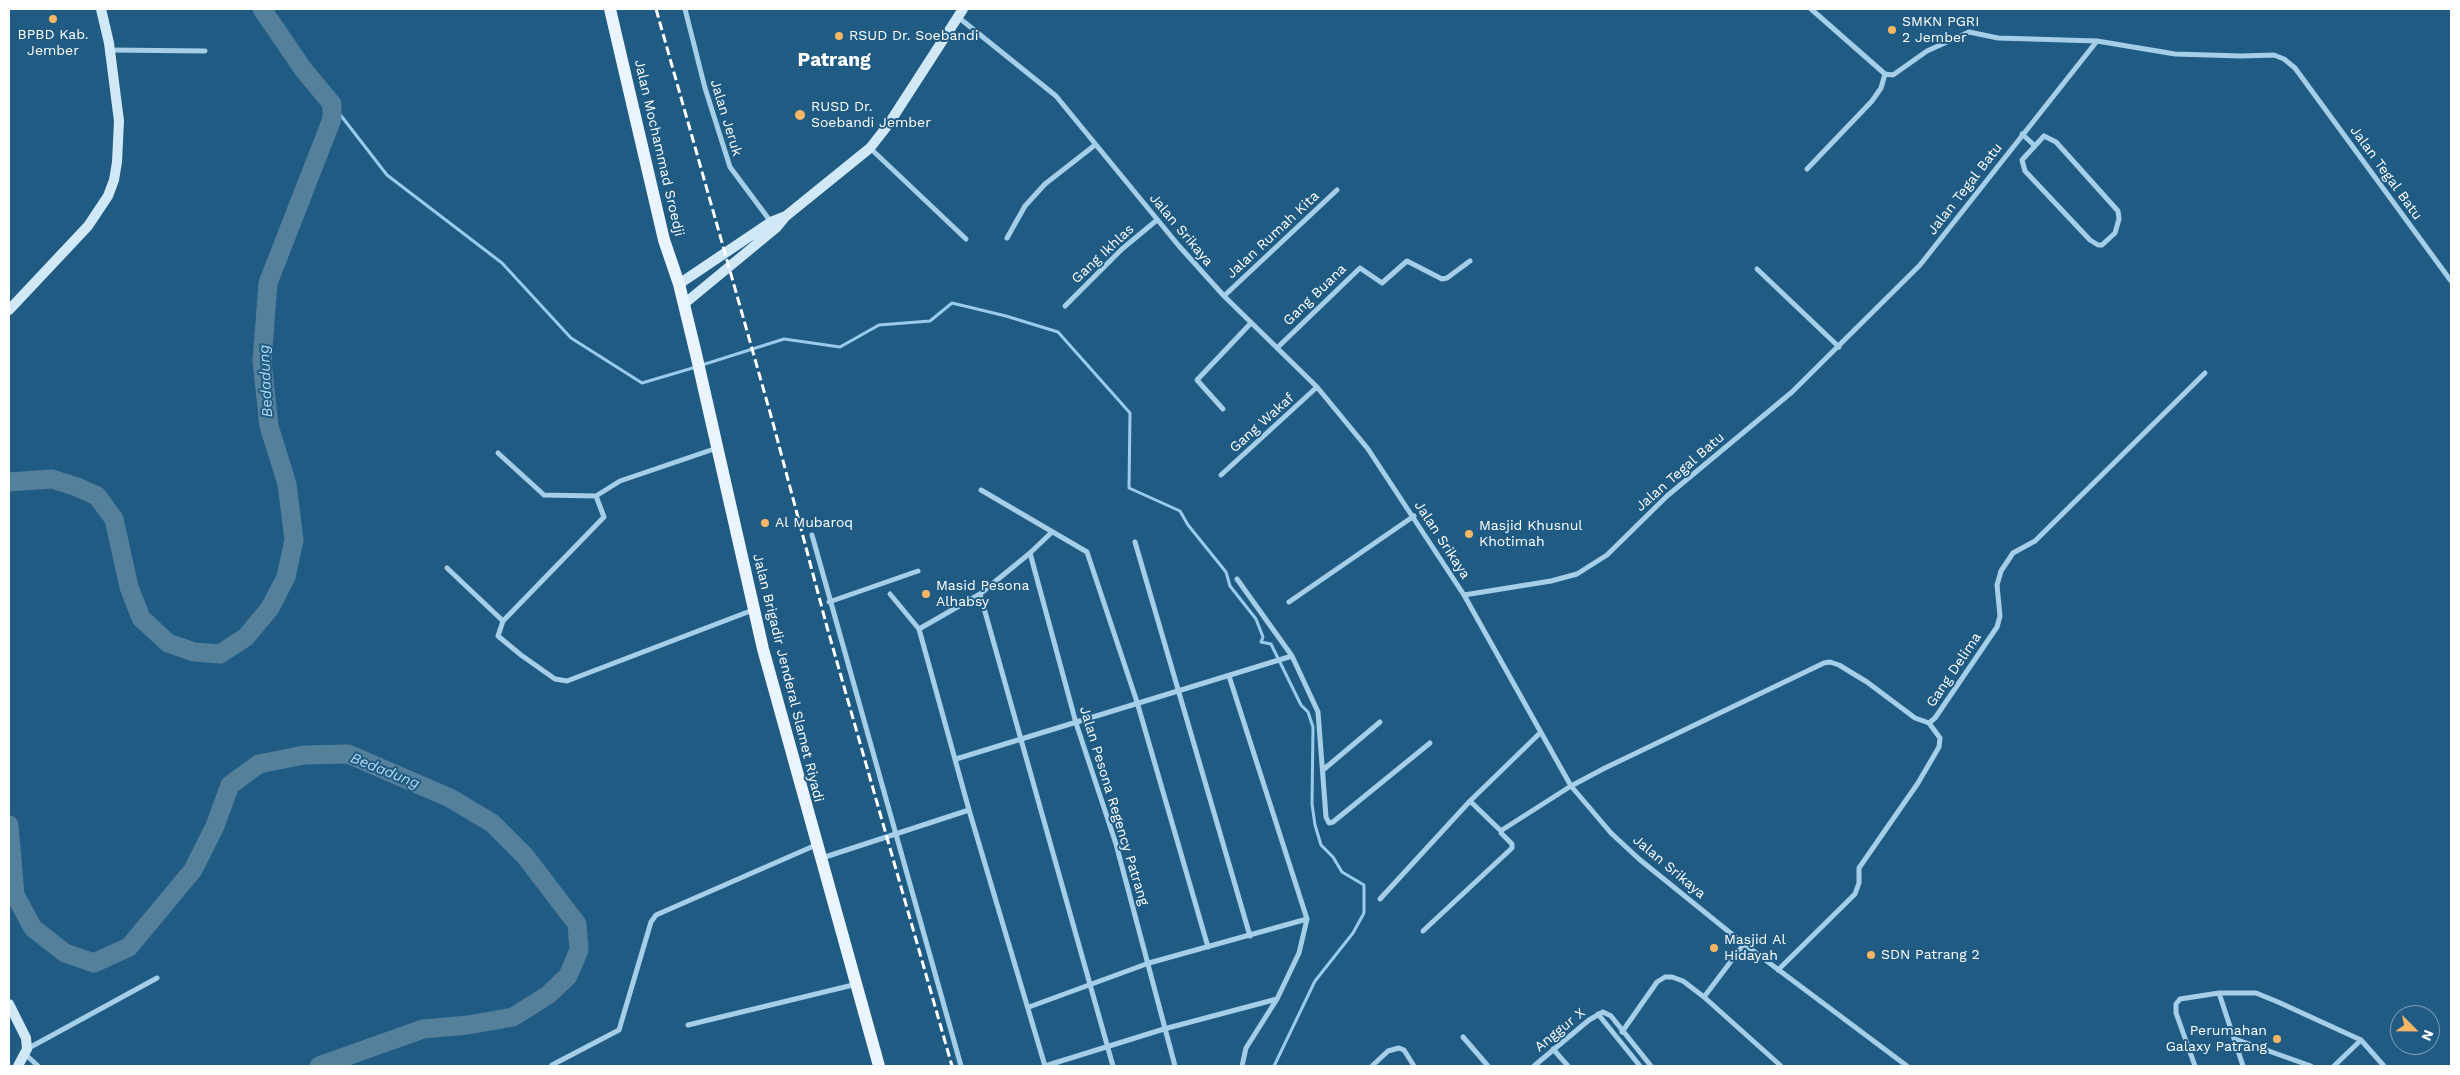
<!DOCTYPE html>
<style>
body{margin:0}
#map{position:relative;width:2460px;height:1075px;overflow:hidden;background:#1f5b83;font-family:"Work Sans",sans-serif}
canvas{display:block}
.frame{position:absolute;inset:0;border:10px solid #fff;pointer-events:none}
.north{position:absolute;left:2390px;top:1005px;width:50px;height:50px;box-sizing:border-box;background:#1f5b83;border:1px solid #799db5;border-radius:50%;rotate:113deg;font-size:14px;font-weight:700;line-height:20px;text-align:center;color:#fff}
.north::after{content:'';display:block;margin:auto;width:18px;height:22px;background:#f8b665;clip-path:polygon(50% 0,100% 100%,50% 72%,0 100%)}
</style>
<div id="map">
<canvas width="2460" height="1075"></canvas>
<div class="frame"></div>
<div class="north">N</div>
</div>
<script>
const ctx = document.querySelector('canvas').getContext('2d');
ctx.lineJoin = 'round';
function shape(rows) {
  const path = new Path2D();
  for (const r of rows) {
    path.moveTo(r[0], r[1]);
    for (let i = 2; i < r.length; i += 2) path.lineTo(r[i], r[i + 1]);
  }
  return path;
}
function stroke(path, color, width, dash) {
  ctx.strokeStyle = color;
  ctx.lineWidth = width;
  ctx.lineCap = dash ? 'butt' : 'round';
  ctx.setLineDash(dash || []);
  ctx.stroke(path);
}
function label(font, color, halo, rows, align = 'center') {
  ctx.font = font + ' "Work Sans",sans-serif';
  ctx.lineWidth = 4;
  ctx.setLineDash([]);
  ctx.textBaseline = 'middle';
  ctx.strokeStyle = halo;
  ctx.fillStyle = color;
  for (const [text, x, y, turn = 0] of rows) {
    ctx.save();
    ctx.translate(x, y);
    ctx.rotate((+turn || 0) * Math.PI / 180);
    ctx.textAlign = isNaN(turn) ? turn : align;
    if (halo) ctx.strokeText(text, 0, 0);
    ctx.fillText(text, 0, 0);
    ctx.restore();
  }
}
stroke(shape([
 [332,104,387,175,502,263,571,338,642,383,696,367],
 [702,365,784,339,840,347,879,325,930,321,952,303,1006,316,1058,332,1130,413,1129,488,1180,511,1188,525,1226,572,1230,586,1256,619,1263,637,1261,642,1271,644,1301,705,1308,712,1313,727,1312,804,1315,825,1321,845,1333,857,1342,872,1364,885,1364,913,1353,933,1315,981,1274,1066]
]), '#99cceb', 3);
stroke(shape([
 [9,482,52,479,77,487,97,496,114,519,129,587,141,618,168,643,194,652,220,654,246,637,270,608,286,577,294,540,287,484,269,426,262,361,268,283,332,119,332,104,303,69,262,9],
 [9,825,15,895,33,928,65,953,94,963,129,947,193,870,215,826,230,785,259,764,304,755,348,754,450,798,492,823,525,856,577,924,579,950,568,976,548,995,513,1017,468,1025,423,1029,319,1066]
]), '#55809c', 19);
stroke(shape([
 [685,9,705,88,730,167,771,222],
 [1811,9,1885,74],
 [958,17,1056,96,1179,246,1224,296,1317,387,1368,449,1464,595,1571,786,1611,833,1639,859,1744,944,1907,1066],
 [110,50,205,51],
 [1885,74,1893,75,1927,51,1969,32,1998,38,2097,41,2175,54,2241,56,2274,55,2284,59,2295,68,2451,281],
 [2022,134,2035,146],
 [2044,136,2056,142,2118,211,2119,219,2115,233,2102,245,2098,245,2090,240,2025,171,2022,160,2044,136],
 [870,148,966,239],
 [1807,169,1872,101,1881,88,1885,74],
 [1007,238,1025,206,1045,184,1095,145],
 [1757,269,1839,347],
 [1224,296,1337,190],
 [1065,306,1122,249,1157,220],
 [1277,348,1360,268,1382,283,1407,261,1442,279,1447,278,1470,261],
 [1223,409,1197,380,1251,323],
 [498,453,544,495,596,496,620,481,717,448],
 [1221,475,1317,387],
 [981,490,1087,552,1137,702,1208,947],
 [596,496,604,517,503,621,498,636,521,655,555,679,567,681,753,610],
 [812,535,961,1066],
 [1135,542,1250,936],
 [1030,553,1076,723,1116,844,1175,1066],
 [447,568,503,621],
 [1237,579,1292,656,1318,712,1326,817,1329,823,1333,822,1430,743],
 [890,594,919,629,969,810,1045,1066],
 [980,594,1113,1066],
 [1464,595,1551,581,1577,574,1607,555,1667,496,1792,392,1920,265,2097,41],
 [829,602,918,571],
 [1289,602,1414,516],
 [919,629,980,594,1030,553,1052,532],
 [956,759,1292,656],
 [1323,770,1380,722],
 [1470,801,1501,831],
 [822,858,969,810],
 [1380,899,1470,801,1540,733],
 [1423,931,1512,848,1512,844,1501,833,1502,830,1571,786,1605,768,1824,663,1830,662,1839,665,1867,682,1915,718,1929,723,1935,718,1997,627,2000,616,1997,585,2001,571,2013,553,2035,541,2205,373],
 [1778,970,1855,894,1859,883,1859,868,1918,783,1939,747,1940,738,1929,723],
 [2219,993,2256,993,2278,1002,2361,1040,2384,1066],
 [1704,997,1744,944],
 [1029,1007,1149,963,1307,919,1229,676],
 [1598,1014,1640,1066],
 [688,1025,857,984],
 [1622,1032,1657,982,1665,977,1672,977,1683,981,1704,997,1781,1066],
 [1463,1037,1488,1066],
 [2235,1039,2311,1066],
 [27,1049,157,978],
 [1553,1049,1568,1066],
 [25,1054,38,1066],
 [552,1065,619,1030,651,922,656,915,816,845],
 [1045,1066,1164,1029,1277,999],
 [1242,1066,1246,1048,1277,999,1299,953,1307,919],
 [1372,1066,1388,1051,1399,1048,1404,1050,1414,1066],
 [1534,1066,1589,1020,1603,1012,1611,1016,1651,1066],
 [2195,1066,2176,1013,2176,1004,2180,999,2219,993,2243,1066],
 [2334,1066,2361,1040]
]), '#a5cfe9', 5);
stroke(shape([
 [679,284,771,222,786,216,870,148,888,125,963,9],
 [684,304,776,228,785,217],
 [9,310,88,226,108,196,114,180,117,162,119,121,109,43,101,9],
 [9,1004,26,1038,27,1049,18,1066]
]), '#d1e8f7', 10);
stroke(shape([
 [610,9,664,240,679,284,696,354,763,649,879,1066]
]), '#e9f4fe', 12);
stroke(shape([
 [656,9,773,423,827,627,952,1066]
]), '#fff', 3, [9, 4]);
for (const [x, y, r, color] of [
 [53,19,5,"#f8b665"],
 [1892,30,5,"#f8b665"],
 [839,36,5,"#f8b665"],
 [800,115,6,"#f8b665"],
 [765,523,5,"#f8b665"],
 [1469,534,5,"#f8b665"],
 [926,594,5,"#f8b665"],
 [1714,948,5,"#f8b665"],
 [1871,955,5,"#f8b665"],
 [2277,1039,5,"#f8b665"]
]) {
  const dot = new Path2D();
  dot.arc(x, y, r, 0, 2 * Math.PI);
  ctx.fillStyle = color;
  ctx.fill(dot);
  stroke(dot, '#1f5b83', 2);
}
label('14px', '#fff', '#1f5b83', [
 ["SMKN PGRI",1902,22],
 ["2 Jember",1902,38],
 ["BPBD Kab.",53,35,"center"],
 ["Jember",53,51,"center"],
 ["RSUD Dr. Soebandi",849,36],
 ["RUSD Dr.",811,107],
 ["Soebandi Jember",811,123],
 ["Al Mubaroq",775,523],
 ["Masjid Khusnul",1479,526],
 ["Khotimah",1479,542],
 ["Masid Pesona",936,586],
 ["Alhabsy",936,602],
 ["Masjid Al",1724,940],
 ["Hidayah",1724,956],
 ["SDN Patrang 2",1881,955],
 ["Perumahan",2267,1031,"right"],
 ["Galaxy Patrang",2267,1047,"right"]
], 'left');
label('14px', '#fff', '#1f5b83', [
 ["Jalan Jeruk",726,118,73],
 ["Jalan Mochammad Sroedji",659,148,77],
 ["Jalan Tegal Batu",2386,173,54],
 ["Jalan Tegal Batu",1965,189,-52],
 ["Jalan Srikaya",1181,230,50],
 ["Jalan Rumah Kita",1273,235,-43],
 ["Gang Ikhlas",1103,254,-43],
 ["Gang Buana",1315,295,-44],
 ["Gang Wakaf",1262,423,-42],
 ["Jalan Tegal Batu",1680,472,-41],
 ["Jalan Srikaya",1442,540,57],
 ["Gang Delima",1954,670,-56],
 ["Jalan Brigadir Jenderal Slamet Riyadi",788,678,76],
 ["Jalan Pesona Regency Patrang",1114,806,73],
 ["Jalan Srikaya",1669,867,40],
 ["Anggur X",1560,1030,-39]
]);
label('italic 15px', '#b1d9f1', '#1f5b83', [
 ["Bedadung",266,381,-93],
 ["Bedadung",385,771,22]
]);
label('bold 19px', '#fff', '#1f5b83', [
 ["Patrang",834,60]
]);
</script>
